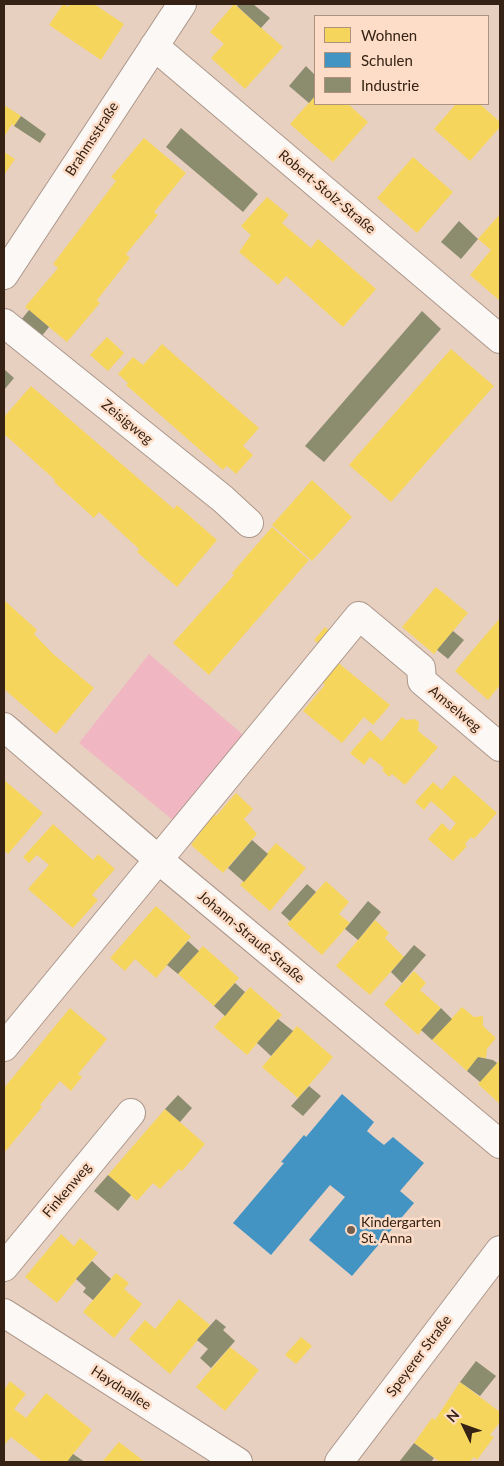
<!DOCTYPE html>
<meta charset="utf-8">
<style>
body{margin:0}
#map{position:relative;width:504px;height:1466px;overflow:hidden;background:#e8d0c1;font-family:Lato,sans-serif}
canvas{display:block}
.frame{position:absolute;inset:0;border:5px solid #352214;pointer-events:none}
.legend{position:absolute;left:314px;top:15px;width:175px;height:90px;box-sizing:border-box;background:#fdddc7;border:1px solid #ad927f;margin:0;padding:6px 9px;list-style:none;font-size:15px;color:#352214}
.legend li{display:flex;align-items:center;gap:10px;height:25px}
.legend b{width:25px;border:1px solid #ad927f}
.north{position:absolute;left:439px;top:1401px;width:50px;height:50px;-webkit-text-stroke:4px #fdddc7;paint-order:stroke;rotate:312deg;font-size:14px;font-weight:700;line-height:20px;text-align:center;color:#352214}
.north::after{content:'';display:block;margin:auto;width:18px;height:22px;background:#352214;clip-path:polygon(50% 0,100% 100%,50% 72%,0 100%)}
</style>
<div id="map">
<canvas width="504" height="1466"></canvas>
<div class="frame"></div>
<ul class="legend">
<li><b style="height:14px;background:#f6d55c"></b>Wohnen</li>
<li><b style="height:14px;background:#4393c3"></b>Schulen</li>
<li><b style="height:14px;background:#8c8c6e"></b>Industrie</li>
</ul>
<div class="north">N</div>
</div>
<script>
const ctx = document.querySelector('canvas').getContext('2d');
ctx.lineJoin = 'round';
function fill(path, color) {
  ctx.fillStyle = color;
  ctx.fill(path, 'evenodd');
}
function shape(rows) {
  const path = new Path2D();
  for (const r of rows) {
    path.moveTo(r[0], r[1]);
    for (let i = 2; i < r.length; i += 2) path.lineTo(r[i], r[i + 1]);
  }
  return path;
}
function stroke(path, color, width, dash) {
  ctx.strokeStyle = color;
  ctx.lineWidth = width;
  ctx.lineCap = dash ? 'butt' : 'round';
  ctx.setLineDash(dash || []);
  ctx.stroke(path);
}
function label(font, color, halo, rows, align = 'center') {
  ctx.font = font + ' Lato,sans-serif';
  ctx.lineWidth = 5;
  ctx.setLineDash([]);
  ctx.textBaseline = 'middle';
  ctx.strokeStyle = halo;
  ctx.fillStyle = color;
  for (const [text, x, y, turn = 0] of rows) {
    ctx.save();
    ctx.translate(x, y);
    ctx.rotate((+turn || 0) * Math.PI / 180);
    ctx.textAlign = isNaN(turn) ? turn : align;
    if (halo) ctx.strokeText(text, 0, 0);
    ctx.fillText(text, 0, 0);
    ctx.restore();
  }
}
fill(shape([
 [149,654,248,739,180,826,79,743]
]), '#f0b7c2');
fill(shape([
 [63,4,68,7,70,4,94,4,124,24,101,60,49,25],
 [234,4,283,47,245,89,211,58,224,44,210,32],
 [315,96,315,104,348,104,368,122,333,162,290,124],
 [456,104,480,104,500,122,500,127,470,161,434,129],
 [4,105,21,116,14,126,12,124,4,137],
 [144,138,186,173,154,212,158,215,126,254,130,258,97,300,100,303,67,342,25,307,58,268,53,264,116,181,111,177],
 [4,152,15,159,4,175],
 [413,157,453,192,417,233,377,198],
 [267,197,289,215,282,223,311,248,318,239,376,289,343,327,286,276,278,285,239,252,251,235,241,226],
 [500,214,500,301,470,275,491,250,478,239],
 [107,337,124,353,108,371,90,355],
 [162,344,259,428,243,446,253,455,236,474,227,466,223,470,126,385,128,383,118,374,133,357,143,365],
 [451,349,494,386,391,502,349,465],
 [31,386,153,491,174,509,177,505,217,540,177,587,137,552,139,549,99,512,94,518,54,482,55,480,4,434,4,417],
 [312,480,352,517,312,561,272,525],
 [272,527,309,560,209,675,173,643,234,575,232,573],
 [436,587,468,613,434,654,402,627],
 [4,600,37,630,34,634,52,653,94,688,56,734,4,689],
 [500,618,500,685,488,700,455,671],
 [325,627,337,638,327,651,314,640],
 [331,657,390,705,373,725,364,717,342,743,303,711,325,685,315,677],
 [402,717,406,720,415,719,419,722,418,731,438,747,405,785,392,774,389,777,382,770,384,768,370,757,364,765,350,753,370,730,382,741],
 [454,775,497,813,474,839,471,837,465,844,467,846,453,861,428,839,442,823,450,831,456,823,431,801,424,810,415,802,433,782,442,790],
 [4,780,43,813,8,854,4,850],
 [236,793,253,809,244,819,257,834,223,873,191,845,214,814,216,816],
 [53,824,93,860,98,854,115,869,92,895,98,900,73,928,28,889,49,865,37,855,29,863,23,857],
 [276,843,306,868,270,911,240,885],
 [326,881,349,902,339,914,350,923,322,955,287,924],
 [156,906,191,937,156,978,135,959,125,971,110,958],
 [375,920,389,933,385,938,404,957,370,995,336,966],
 [203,946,239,978,214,1006,178,974],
 [414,971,426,983,420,990,441,1008,418,1035,384,1004],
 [250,987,282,1015,247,1055,214,1027],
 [462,1007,474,1017,483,1016,483,1026,496,1038,487,1049,486,1058,478,1057,467,1071,432,1040],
 [70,1008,107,1039,78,1074,82,1077,71,1091,60,1081,40,1105,42,1107,4,1153,4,1088],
 [297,1026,333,1057,298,1098,262,1067],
 [500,1060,500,1104,478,1084],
 [165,1109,205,1144,182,1171,179,1169,160,1189,153,1183,137,1201,108,1175],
 [61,1234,74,1246,80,1238,98,1253,57,1303,25,1277],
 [116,1273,129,1283,124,1289,142,1304,114,1338,83,1312],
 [179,1299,210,1325,170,1374,129,1339,145,1320,155,1329],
 [301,1337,312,1346,296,1364,285,1355],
 [230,1347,259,1370,225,1411,196,1387],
 [10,1381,26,1394,14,1409,26,1418,46,1393,92,1430,67,1462,43,1462,11,1437,5,1444,4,1443,4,1390],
 [460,1382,500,1412,500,1422,490,1435,494,1437,477,1460,474,1457,469,1462,440,1462,414,1443,432,1418,435,1420],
 [119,1442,145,1462,102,1462]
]), '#f6d55c');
fill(shape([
 [342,1094,374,1122,367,1131,375,1138,384,1145,393,1137,424,1163,400,1191,414,1203,352,1276,309,1240,345,1197,330,1185,271,1255,233,1223,284,1163,281,1162,304,1135,306,1137]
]), '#4393c3');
fill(shape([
 [239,4,253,4,270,18,261,28,237,6],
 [306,66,315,75,315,96,309,103,289,86],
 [21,116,46,134,40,143,14,126],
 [181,128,258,194,243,212,166,147],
 [459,221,478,239,461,259,441,242],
 [29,310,49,327,41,337,21,320],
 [422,311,441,329,324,462,305,446],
 [4,369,14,378,4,390],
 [453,631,464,640,448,659,437,650],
 [252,840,268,854,244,882,228,868],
 [307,884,316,892,290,921,281,913],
 [368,901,381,912,358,940,345,929],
 [188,941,199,951,178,974,167,965],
 [414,945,426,955,402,983,391,972],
 [235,983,245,992,225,1016,214,1006],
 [441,1008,452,1019,432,1040,421,1030],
 [278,1019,293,1031,271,1056,257,1043],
 [478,1057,493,1060,497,1063,480,1082,467,1071],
 [309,1086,321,1096,303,1116,291,1106],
 [178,1095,192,1108,180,1122,165,1109],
 [108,1175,131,1195,118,1211,94,1191],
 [92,1261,111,1279,93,1300,83,1292,86,1288,76,1279],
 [216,1319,226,1327,223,1330,235,1341,211,1368,200,1358,208,1349,197,1340],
 [476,1361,496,1376,480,1396,460,1382],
 [414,1443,434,1458,431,1462,399,1462],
 [73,1454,85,1462,67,1462]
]), '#8c8c6e');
const minor = shape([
 [154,46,500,339],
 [4,275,182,4],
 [4,323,223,499,249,523],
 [4,727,159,860,500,1144],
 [4,1047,359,616,421,668,422,681,500,747],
 [4,1267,131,1113],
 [4,1313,238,1462],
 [339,1462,500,1250]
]);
stroke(minor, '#ab978a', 30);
stroke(minor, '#fcf8f6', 28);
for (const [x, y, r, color] of [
 [351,1230,5,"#745f51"]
]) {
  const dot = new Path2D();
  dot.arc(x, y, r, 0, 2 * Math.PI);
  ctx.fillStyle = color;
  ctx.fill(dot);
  stroke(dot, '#fdddc7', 2);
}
label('14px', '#352214', '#fdddc7', [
 ["Brahmsstraße",92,139,-57],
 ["Robert-Stolz-Straße",327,192,40],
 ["Zeisigweg",127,422,39],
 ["Amselweg",455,709,40],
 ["Johann-Strauß-Straße",251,937,40],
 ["Finkenweg",67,1190,-50],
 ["Speyerer Straße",419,1356,-53],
 ["Haydnallee",121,1388,33]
]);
label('14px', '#352214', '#fdddc7', [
 ["Kindergarten",361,1222],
 ["St. Anna",361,1238]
], 'left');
</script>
